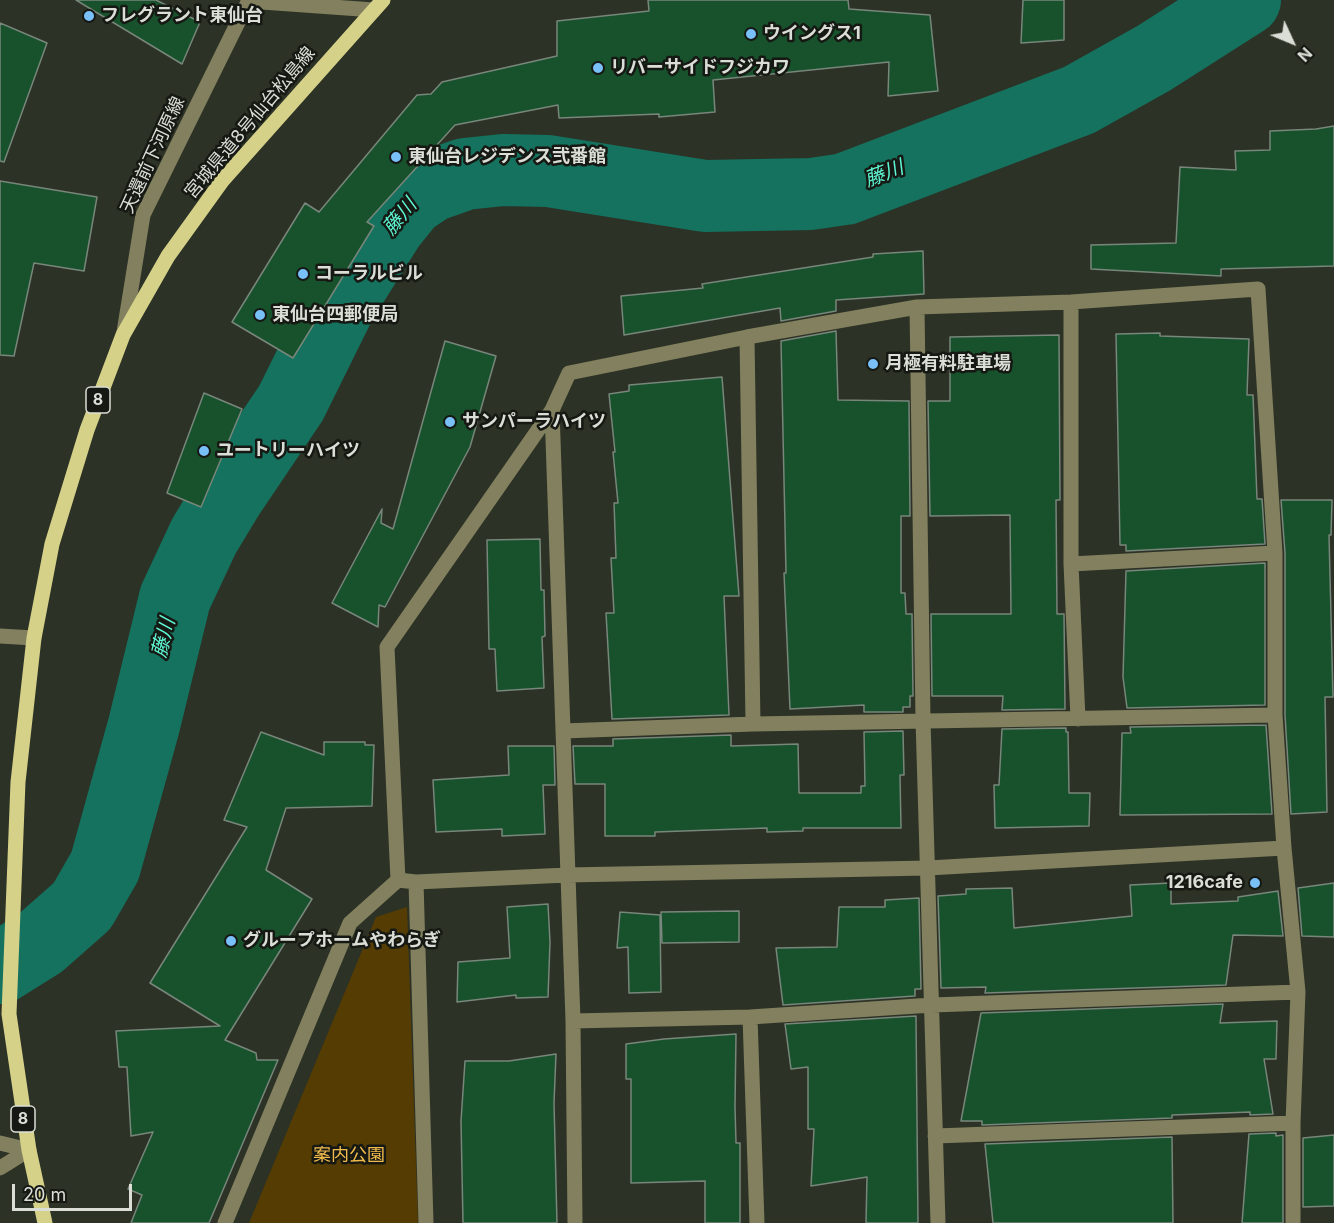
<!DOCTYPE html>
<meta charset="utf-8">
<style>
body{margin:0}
#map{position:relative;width:1334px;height:1223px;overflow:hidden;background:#2c3225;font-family:Inter,sans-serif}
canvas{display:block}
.north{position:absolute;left:1262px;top:12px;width:60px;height:60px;-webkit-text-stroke:4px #161913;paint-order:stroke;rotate:134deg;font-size:16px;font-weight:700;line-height:24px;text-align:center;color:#daded6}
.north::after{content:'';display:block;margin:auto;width:21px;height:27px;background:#daded6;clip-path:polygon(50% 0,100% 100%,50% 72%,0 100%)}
.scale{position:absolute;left:12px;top:1184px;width:120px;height:27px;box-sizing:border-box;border:3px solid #daded6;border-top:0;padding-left:8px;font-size:18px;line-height:21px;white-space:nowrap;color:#daded6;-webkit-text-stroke:4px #161913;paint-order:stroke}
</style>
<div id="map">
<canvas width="1334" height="1223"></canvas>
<div class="north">N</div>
<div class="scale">20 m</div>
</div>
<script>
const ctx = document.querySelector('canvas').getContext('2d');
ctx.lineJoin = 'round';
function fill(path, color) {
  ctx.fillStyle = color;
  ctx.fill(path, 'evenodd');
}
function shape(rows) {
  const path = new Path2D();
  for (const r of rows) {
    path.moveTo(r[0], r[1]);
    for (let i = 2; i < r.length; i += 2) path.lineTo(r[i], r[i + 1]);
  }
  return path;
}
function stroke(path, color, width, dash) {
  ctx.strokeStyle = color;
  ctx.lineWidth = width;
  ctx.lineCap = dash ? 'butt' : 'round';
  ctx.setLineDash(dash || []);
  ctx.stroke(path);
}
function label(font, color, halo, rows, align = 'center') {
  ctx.font = font + ' Inter,"Noto Sans JP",sans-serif';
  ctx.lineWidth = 5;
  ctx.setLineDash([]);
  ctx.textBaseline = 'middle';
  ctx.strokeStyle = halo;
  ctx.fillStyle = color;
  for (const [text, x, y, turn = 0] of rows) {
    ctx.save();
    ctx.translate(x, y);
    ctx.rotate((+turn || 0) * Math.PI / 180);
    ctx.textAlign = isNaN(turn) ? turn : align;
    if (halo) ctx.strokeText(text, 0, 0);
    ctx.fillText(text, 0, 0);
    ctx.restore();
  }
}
fill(shape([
 [407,907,418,1223,249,1223,376,917]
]), '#553c02');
stroke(shape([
 [0,968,40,943,82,906,105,866,144,725,175,598,204,536,227,498,291,403,341,302,389,226,410,200,431,186,465,174,503,170,548,171,705,196,811,194,845,189,1079,100,1154,58,1245,0]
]), '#15725f', 72);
const building = shape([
 [76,0,156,0,200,22,182,64,76,0],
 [648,0,848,0,849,9,930,15,938,91,888,96,889,62,713,80,715,112,659,117,659,114,559,118,558,105,455,125,367,222,374,226,293,358,232,322,305,203,319,212,417,95,431,94,442,82,557,56,557,21,649,11,648,0],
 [1023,0,1064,0,1064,40,1021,43,1023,0],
 [0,23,47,43,4,162,0,161,0,23],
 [1334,126,1334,266,1221,269,1221,276,1091,269,1091,245,1176,243,1180,167,1236,170,1235,151,1270,150,1270,131,1316,129,1334,126],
 [0,181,97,197,84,271,34,263,14,356,0,355,0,181],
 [923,251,924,294,836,300,836,311,781,321,780,308,624,335,621,296,703,288,702,284,873,257,873,254,923,251],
 [836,331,838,400,909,401,910,516,901,516,901,593,905,593,906,614,912,614,913,696,910,696,910,707,903,707,903,712,864,712,864,705,790,709,784,573,786,573,781,341,836,331],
 [1160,333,1160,336,1249,339,1247,395,1253,395,1257,499,1262,499,1265,544,1126,551,1126,545,1120,545,1116,334,1160,333],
 [1059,335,1060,500,1056,500,1057,614,1064,614,1065,709,1002,710,1003,696,932,696,931,614,1011,614,1010,515,930,516,928,401,950,401,950,337,1059,335],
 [445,341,496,356,470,447,385,607,379,605,378,627,332,603,382,509,381,523,393,529,445,341],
 [722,377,739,596,724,596,729,715,612,719,606,613,614,613,611,558,616,558,614,503,618,503,613,452,615,452,609,394,629,391,629,385,722,377],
 [204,393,242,409,201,507,167,493,204,393],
 [1281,500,1332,500,1331,535,1329,535,1333,697,1325,697,1327,812,1291,814,1285,715,1285,553,1281,500],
 [540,539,541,590,544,590,545,636,542,637,544,688,497,691,495,649,489,649,487,540,540,539],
 [1265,563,1265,705,1127,708,1123,677,1126,571,1265,563],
 [1266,725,1272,814,1120,815,1122,733,1131,733,1130,727,1266,725],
 [1066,728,1066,732,1068,732,1069,793,1090,793,1089,826,995,828,994,785,999,785,1002,729,1066,728],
 [903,731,904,775,900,775,901,828,803,828,803,831,767,832,767,828,655,832,655,836,605,836,605,784,575,784,573,746,613,746,613,739,731,735,731,746,798,744,799,793,861,793,861,786,865,786,864,732,903,731],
 [261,732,324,755,324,742,365,742,365,745,374,745,372,806,286,808,266,870,312,899,225,1040,256,1053,257,1060,278,1060,209,1223,131,1223,142,1195,128,1189,153,1132,131,1136,127,1067,119,1067,116,1031,220,1026,150,983,247,827,224,820,261,732],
 [508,746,554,746,555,785,543,785,545,834,502,836,502,829,436,832,433,780,509,775,508,746],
 [1171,883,1171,904,1238,901,1238,897,1278,891,1283,936,1233,935,1226,985,985,993,986,987,941,988,938,896,966,894,966,889,1012,888,1014,928,1132,916,1130,885,1171,883],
 [1334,883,1334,937,1302,936,1298,888,1334,883],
 [919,898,921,989,915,989,915,996,783,1005,776,948,837,947,839,907,885,907,885,900,919,898],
 [548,904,550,942,548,997,516,998,516,995,457,1002,458,962,510,958,507,907,548,904],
 [739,911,739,942,662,943,661,912,739,911],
 [620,912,660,915,661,992,629,993,628,947,617,948,620,912],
 [1223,1004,1220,1023,1277,1021,1276,1059,1264,1059,1273,1114,1250,1115,1250,1112,1172,1115,1172,1118,982,1125,982,1121,961,1121,981,1013,1223,1004],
 [916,1016,918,1223,866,1223,867,1177,811,1186,814,1129,808,1129,808,1067,791,1069,785,1024,916,1016],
 [736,1034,735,1107,736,1143,740,1143,740,1223,705,1223,705,1181,631,1183,631,1079,626,1079,626,1044,664,1039,736,1034],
 [556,1054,554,1103,557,1223,463,1223,461,1121,465,1061,509,1061,556,1054],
 [1276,1133,1276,1136,1283,1135,1283,1223,1242,1223,1249,1134,1276,1133],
 [1334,1135,1334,1206,1303,1207,1303,1138,1334,1135],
 [1172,1137,1173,1223,993,1223,985,1144,1172,1137]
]);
fill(building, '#17522c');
stroke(building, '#78867b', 1.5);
stroke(shape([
 [248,1,374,10],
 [1071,302,1071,564,1078,719],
 [917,307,923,720,938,1223],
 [124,332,143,215,249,0],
 [747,337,753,724],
 [552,410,573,1021,575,1223],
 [1071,564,1275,553],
 [0,636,34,638],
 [563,731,753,724,1275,715],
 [398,880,387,647,552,410,569,373,747,337,917,307,1071,302,1258,289,1275,553,1275,715,1284,848,1298,992,1293,1123,1293,1223],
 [416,882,426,1223],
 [750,1017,757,1223],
 [573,1021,750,1017,932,1005,1298,992],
 [935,1136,1293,1123],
 [0,1143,29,1150],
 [0,1168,29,1150],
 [225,1223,350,923,398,880,416,882,567,875,928,868,1284,848]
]), '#82805e', 15);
stroke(shape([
 [45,1223,29,1150,9,1014,18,782,34,638,52,544,87,430,123,335,168,256,222,181,383,0]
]), '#d5d189', 15);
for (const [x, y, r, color] of [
 [89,16,6,"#79bff8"],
 [751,34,6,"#79bff8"],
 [598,68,6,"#79bff8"],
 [396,157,6,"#79bff8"],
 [303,274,6,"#79bff8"],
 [260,315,6,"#79bff8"],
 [873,364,6,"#79bff8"],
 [450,422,6,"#79bff8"],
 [204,451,6,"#79bff8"],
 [1255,883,6,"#79bff8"],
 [231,941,6,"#79bff8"]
]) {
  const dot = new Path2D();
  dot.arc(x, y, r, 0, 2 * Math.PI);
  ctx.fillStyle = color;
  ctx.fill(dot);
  stroke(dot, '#161913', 2);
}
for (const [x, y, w] of [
 [98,400,24],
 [23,1119,24]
]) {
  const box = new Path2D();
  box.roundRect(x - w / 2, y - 13, w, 26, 4.5);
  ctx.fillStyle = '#161913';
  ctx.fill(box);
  stroke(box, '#daded6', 1.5);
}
label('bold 16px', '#daded6', null, [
 ["8",98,400],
 ["8",23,1119]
]);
label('bold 18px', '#daded6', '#161913', [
 ["フレグラント東仙台",101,16],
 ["ウイングス1",763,34],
 ["リバーサイドフジカワ",610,68],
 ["東仙台レジデンス弐番館",408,157],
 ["コーラルビル",315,274],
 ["東仙台四郵便局",272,315],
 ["月極有料駐車場",885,364],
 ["サンパーラハイツ",462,422],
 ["ユートリーハイツ",216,451],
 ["1216cafe",1243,883,"right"],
 ["グループホームやわらぎ",243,941]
], 'left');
label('18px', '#daded6', '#161913', [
 ["宮城県道8号仙台松島線",250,123,-50],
 ["天還前下河原線",153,155,-65]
]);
label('18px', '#f1bb4c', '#161913', [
 ["案内公園",349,1156]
]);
label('italic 20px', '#5ef7d4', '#161913', [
 ["藤川",884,174,-21],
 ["藤川",400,217,-50],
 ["藤川",164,638,-76]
]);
</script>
